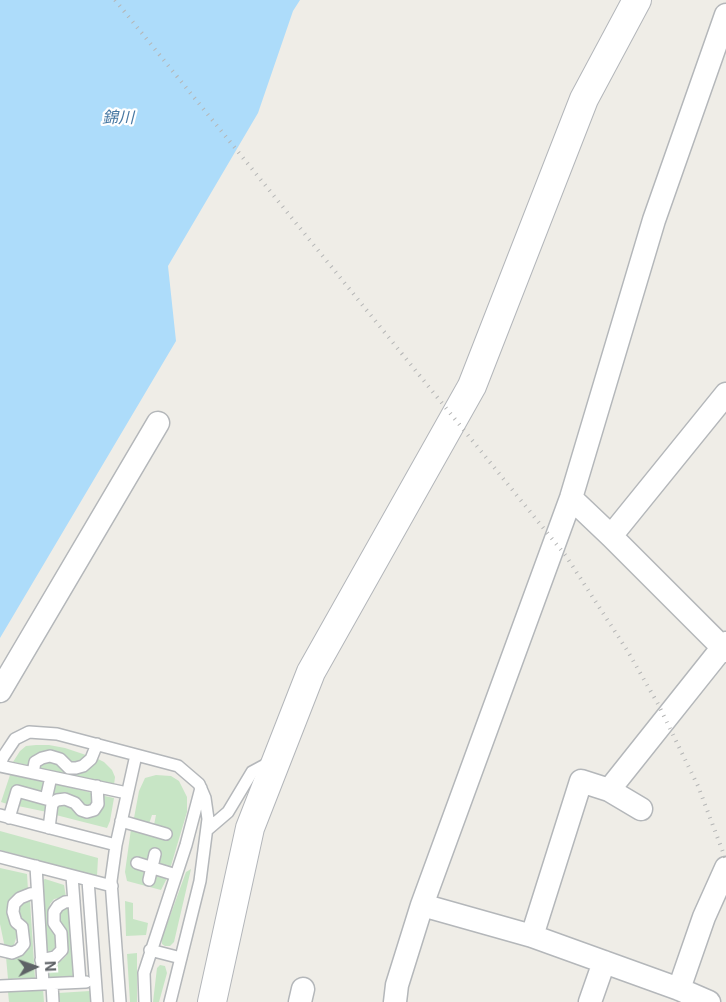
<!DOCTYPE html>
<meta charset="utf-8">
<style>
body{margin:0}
#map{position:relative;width:726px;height:1002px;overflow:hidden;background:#efede7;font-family:Inter,sans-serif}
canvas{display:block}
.north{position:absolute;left:10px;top:942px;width:50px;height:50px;-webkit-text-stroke:4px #fff;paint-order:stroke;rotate:87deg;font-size:14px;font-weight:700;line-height:20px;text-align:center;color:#5e6266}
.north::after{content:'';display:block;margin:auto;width:18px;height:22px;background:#5e6266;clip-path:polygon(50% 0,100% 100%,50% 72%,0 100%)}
</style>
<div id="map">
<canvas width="726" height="1002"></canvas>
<div class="north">N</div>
</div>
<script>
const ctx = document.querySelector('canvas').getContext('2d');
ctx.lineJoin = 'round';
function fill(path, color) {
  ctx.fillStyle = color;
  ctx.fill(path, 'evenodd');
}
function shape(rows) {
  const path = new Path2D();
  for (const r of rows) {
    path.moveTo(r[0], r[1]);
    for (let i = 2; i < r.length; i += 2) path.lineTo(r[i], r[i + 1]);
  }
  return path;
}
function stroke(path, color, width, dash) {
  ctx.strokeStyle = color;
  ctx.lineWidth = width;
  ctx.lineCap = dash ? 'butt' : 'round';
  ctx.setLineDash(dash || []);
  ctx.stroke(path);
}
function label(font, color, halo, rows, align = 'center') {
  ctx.font = font + ' Inter,"Noto Sans JP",sans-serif';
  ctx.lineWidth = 4.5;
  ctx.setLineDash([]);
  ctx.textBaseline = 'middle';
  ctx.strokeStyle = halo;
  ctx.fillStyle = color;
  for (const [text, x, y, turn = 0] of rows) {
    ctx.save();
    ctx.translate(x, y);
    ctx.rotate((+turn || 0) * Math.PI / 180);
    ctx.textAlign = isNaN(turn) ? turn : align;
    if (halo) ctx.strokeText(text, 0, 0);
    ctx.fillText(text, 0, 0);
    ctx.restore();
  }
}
fill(shape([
 [36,745,49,745,65,748,89,756,75,766,60,755,32,766,13,762,20,751,26,746],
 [94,757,104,762,112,770,115,777,114,785,37,769,37,765,48,758,68,769],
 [10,775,47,782,43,796,16,788,10,805,1,802],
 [156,775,171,776,179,781,187,797,187,812,170,869,154,874,167,878,161,890,127,881,125,872,131,829,168,839,171,830,154,825,156,815,152,815,149,824,134,818,139,791,145,778],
 [58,784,96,794,96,800,89,810,65,797,47,812,18,806,20,797,46,803,52,787],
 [100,795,114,798,110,821,107,828,52,814,54,806,63,802,88,814],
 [0,831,98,858,97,876,0,850],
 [0,868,27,874,28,890,18,892,13,896,9,905,9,919,18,932,14,945,10,948,5,948,0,924],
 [191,869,174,942,170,946,165,946,162,944,162,938,186,872],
 [45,879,64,885,66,897,54,899,50,904,49,909,56,932,56,946,50,953,46,953,41,881],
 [30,901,35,978,8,979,6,957,29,941,28,927,20,915,19,911,20,904],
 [125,901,133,903,133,919,148,923,146,935,126,936],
 [64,908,69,908,73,976,48,978,47,965,62,960,67,955,67,947,59,924,60,912],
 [137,953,137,1002,130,1002,127,954],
 [160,965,165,966,167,973,159,1002,153,1002,157,968],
 [43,989,44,1002,9,1002,8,992],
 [90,991,91,1002,59,1002,58,993]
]), '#c7e5c5');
fill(shape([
 [0,0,300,0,293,11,258,113,168,266,176,341,0,638]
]), '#addcfa');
const lane = shape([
 [0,764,3,757,15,739,29,732,57,734,178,766,199,784,205,798,208,819,200,881,170,1002],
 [0,766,127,793],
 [33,773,35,762,42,758,50,756,60,759,69,768,76,768,83,766,91,759,97,744],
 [0,815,116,845],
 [9,818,17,791,46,799,51,777],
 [121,821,166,834],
 [49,828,52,804,57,800,65,799,75,803,81,810,87,812,94,810,98,804,97,786],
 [207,830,228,812,252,772,265,765,272,765],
 [0,857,112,886],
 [137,863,176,875],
 [36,866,43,984],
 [72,876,80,982],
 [88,880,97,1002],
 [149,880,155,854],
 [0,950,12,953,19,950,24,944,22,927,16,922,13,912,14,904,20,898,30,894,37,893],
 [150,950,181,958],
 [41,960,55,957,62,950,61,933,54,923,54,912,58,906,65,902,74,901],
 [52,984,53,1002],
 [0,986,86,982],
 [120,1002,111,881,116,845,136,755],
 [145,1002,144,973,186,845,201,788]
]);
const street = shape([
 [571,498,611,536,726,651],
 [611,536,726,394],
 [0,691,158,423],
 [609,790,726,643],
 [422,905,532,936,679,989,709,1002],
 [532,936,581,781,609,790,641,809],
 [679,989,704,917,726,868],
 [300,1002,303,989],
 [395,1002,397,985,422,905,571,498,654,220,726,15],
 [590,1002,604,962]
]);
const secondary = shape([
 [212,1002,250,828,311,672,472,386,584,99,637,0]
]);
stroke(lane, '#b4b7ba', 14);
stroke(street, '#b4b7ba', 25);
stroke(secondary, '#b3b6ba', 30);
stroke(lane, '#fff', 11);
stroke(street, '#fff', 22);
stroke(secondary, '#fff', 28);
stroke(shape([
 [115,0,566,556,627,650,658,704,698,786,726,860]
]), '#b5b6b6', 4, [1, 6]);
label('italic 16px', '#4778a3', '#fff', [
 ["錦川",118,118]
]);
</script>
